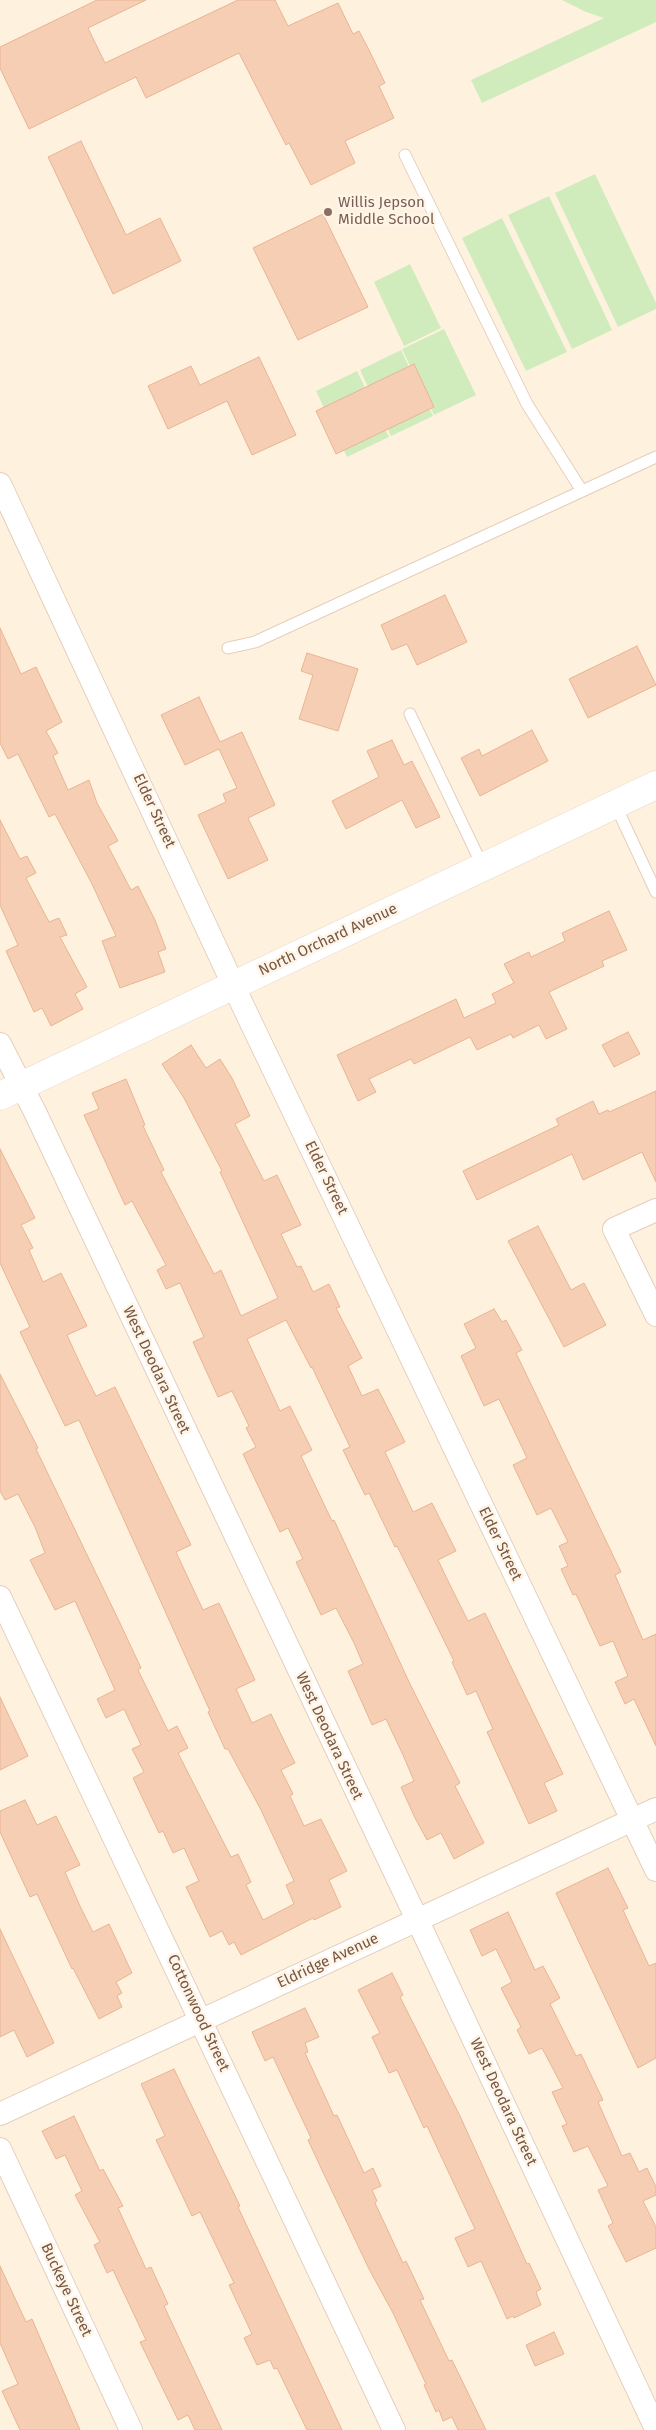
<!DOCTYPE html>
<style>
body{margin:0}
canvas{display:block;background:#fef2df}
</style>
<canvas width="656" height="2430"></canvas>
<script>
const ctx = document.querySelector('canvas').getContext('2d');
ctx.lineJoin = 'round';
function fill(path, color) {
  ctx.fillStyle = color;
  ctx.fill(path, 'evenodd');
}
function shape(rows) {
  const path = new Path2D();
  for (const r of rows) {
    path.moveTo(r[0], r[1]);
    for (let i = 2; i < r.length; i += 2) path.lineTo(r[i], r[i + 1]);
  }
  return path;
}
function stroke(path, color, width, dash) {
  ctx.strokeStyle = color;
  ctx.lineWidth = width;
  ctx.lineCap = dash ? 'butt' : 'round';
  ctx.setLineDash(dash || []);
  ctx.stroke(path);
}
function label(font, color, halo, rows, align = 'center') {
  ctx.font = font + ' "Fira Sans",sans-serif';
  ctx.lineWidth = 5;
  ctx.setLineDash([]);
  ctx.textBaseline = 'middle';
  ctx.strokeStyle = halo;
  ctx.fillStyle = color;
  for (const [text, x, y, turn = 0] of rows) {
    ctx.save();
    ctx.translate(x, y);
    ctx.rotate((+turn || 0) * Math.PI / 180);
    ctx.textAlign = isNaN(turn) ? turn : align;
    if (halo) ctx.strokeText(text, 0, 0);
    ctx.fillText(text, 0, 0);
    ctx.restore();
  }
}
fill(shape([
 [562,0,656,0,656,22,482,103,471,80,604,18,586,12],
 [595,174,656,303,656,309,618,327,555,193],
 [549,196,612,330,572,349,508,215],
 [502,218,567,352,526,371,462,238],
 [410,264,441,328,404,346,374,282],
 [444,329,476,395,434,415,402,349],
 [401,350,433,416,391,436,360,370],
 [357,371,389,437,347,457,316,391]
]), '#d0ecbd');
const building = shape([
 [97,0,146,0,88,28,105,63,238,0,275,0,288,26,338,3,353,34,359,31,369,50,385,83,379,86,394,118,345,141,355,163,311,185,289,143,286,145,239,53,146,98,136,77,29,129,0,68,0,47,97,0],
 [81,141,126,235,160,218,181,261,113,294,48,157,81,141],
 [323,214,368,307,298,340,253,248,323,214],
 [259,357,296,435,252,455,227,401,168,429,148,386,191,366,200,385,259,357],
 [414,364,434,407,336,454,316,411,414,364],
 [445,595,467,642,417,665,407,644,392,650,381,625,445,595],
 [0,628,21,674,36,667,62,722,46,731,58,753,53,756,68,790,89,780,97,803,118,841,108,846,131,890,138,886,155,920,166,949,158,952,165,972,120,988,102,941,116,936,92,884,55,814,49,817,18,754,8,759,0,743,0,628],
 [637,646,656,685,588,718,569,679,637,646],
 [307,653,358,669,338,731,299,719,313,675,301,671,307,653],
 [199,697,220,742,242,732,275,805,248,818,268,860,228,879,198,815,226,802,223,794,237,788,219,749,185,765,161,715,199,697],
 [532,730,548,761,480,796,461,758,479,749,482,756,532,730],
 [392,740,404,765,412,761,440,817,416,828,402,800,346,829,332,801,379,777,367,751,392,740],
 [0,820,20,859,27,856,36,873,26,878,49,922,59,918,67,935,60,937,87,987,75,994,83,1009,51,1026,42,1008,34,1012,6,951,18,945,0,905,0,820],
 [609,911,627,950,602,961,604,966,549,992,567,1029,546,1039,539,1025,513,1038,511,1034,477,1050,470,1037,414,1064,411,1059,369,1079,376,1092,358,1101,337,1055,456,999,464,1018,496,1003,492,994,514,983,504,964,529,952,531,957,565,941,562,933,609,911],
 [628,1032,640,1054,614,1067,602,1045,628,1032],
 [191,1045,206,1068,220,1059,232,1078,250,1116,235,1124,264,1181,277,1175,301,1225,281,1234,297,1267,301,1266,313,1292,329,1284,340,1307,336,1308,362,1358,348,1366,362,1396,378,1389,405,1442,385,1452,413,1512,432,1503,456,1551,438,1560,451,1587,468,1621,485,1613,563,1774,544,1783,557,1811,529,1824,487,1732,493,1729,476,1691,467,1695,452,1662,454,1661,428,1608,397,1546,395,1547,369,1493,365,1495,343,1450,350,1447,312,1367,311,1368,286,1320,247,1339,280,1411,290,1406,312,1450,301,1456,332,1521,334,1520,410,1684,460,1783,455,1786,484,1843,454,1859,441,1833,427,1840,415,1818,401,1787,414,1781,403,1755,386,1719,372,1725,348,1671,363,1664,354,1643,336,1608,321,1615,296,1562,303,1559,288,1528,280,1532,243,1454,256,1447,246,1428,249,1426,232,1391,218,1397,193,1342,204,1337,180,1283,166,1289,157,1270,166,1265,132,1201,125,1205,84,1115,99,1109,92,1093,126,1079,145,1125,143,1126,164,1170,161,1172,214,1274,221,1270,241,1316,278,1298,220,1172,222,1171,184,1098,162,1064,191,1045],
 [656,1091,656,1182,642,1152,583,1180,572,1154,477,1200,463,1171,559,1125,556,1119,593,1101,599,1114,608,1110,609,1112,656,1091],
 [0,1149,35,1218,21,1225,33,1248,29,1250,43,1282,61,1273,87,1326,67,1335,83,1370,96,1396,115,1387,191,1545,176,1552,203,1610,219,1603,255,1680,236,1689,252,1723,271,1714,295,1763,281,1770,293,1794,290,1796,304,1826,321,1819,347,1871,329,1880,341,1907,314,1920,313,1918,241,1955,234,1942,229,1945,222,1931,210,1937,186,1887,199,1881,184,1848,173,1853,163,1831,159,1833,133,1778,144,1772,132,1749,141,1745,124,1709,106,1718,97,1699,115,1690,75,1601,55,1610,30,1560,45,1553,35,1527,18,1494,5,1500,0,1491,0,1374,38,1448,36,1449,119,1621,141,1668,138,1670,168,1731,177,1726,188,1748,178,1753,231,1857,238,1854,251,1882,246,1885,263,1920,294,1904,286,1885,294,1881,261,1810,228,1749,225,1749,208,1712,210,1711,79,1420,65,1426,20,1332,30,1327,0,1263,0,1149],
 [538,1226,571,1290,584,1283,606,1325,564,1347,508,1241,538,1226],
 [494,1309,502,1322,506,1320,522,1350,516,1353,621,1572,615,1575,643,1640,656,1634,656,1746,634,1699,625,1704,615,1682,628,1676,613,1641,600,1646,576,1594,573,1595,561,1569,568,1566,559,1546,568,1542,551,1508,537,1515,513,1465,527,1458,499,1399,484,1406,461,1356,476,1348,464,1324,494,1309],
 [0,1697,28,1756,0,1770,0,1697],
 [25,1800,37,1825,56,1816,80,1865,65,1872,80,1906,93,1932,109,1924,132,1973,116,1982,122,1993,117,1996,122,2007,99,2019,73,1968,72,1969,37,1894,30,1897,0,1832,0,1811,25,1800],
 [608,1868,628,1908,623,1910,649,1966,656,1963,656,2058,638,2068,556,1893,608,1868],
 [508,1912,535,1970,543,1966,560,1998,550,2004,576,2056,581,2054,603,2100,598,2102,622,2156,630,2153,639,2172,647,2168,656,2187,656,2195,643,2201,656,2227,656,2248,626,2262,608,2226,613,2223,598,2190,608,2186,588,2146,574,2152,562,2126,567,2124,552,2092,563,2088,542,2048,529,2054,517,2030,521,2027,501,1988,512,1982,496,1949,482,1956,470,1930,508,1912],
 [0,1929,54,2043,27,2057,14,2030,0,2037,0,1929],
 [392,1973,403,1995,400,1997,460,2116,527,2264,529,2263,541,2289,536,2292,541,2305,514,2318,513,2316,507,2319,481,2261,468,2267,455,2238,475,2229,427,2126,424,2128,397,2070,389,2073,372,2037,380,2033,358,1990,392,1973],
 [305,2008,319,2037,305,2043,308,2052,305,2053,334,2116,337,2115,364,2173,373,2168,381,2186,372,2190,377,2201,375,2203,403,2263,406,2261,424,2299,420,2300,449,2361,452,2360,486,2430,458,2430,452,2417,443,2421,439,2410,436,2412,424,2385,426,2384,393,2313,369,2269,321,2168,308,2140,311,2138,273,2057,265,2061,252,2032,305,2008],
 [174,2069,240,2206,238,2207,342,2430,307,2430,277,2368,274,2369,270,2360,257,2365,244,2338,252,2334,229,2285,234,2283,200,2212,192,2216,156,2140,165,2136,141,2084,174,2069],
 [74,2116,100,2171,103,2169,123,2206,118,2208,146,2269,151,2267,168,2304,164,2306,222,2430,195,2430,188,2415,178,2420,140,2342,146,2340,113,2270,107,2273,94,2245,100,2242,75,2195,82,2191,65,2155,56,2159,42,2131,74,2116],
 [0,2266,26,2322,32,2319,80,2430,20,2430,2,2391,18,2384,0,2343,0,2266],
 [554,2332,564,2354,535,2366,526,2345,554,2332]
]);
fill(building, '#f5ceb4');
stroke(building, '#e9b493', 1);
const service = shape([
 [405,155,527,404,582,491],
 [228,648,255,642,656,457],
 [410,714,483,867],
 [615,804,656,892]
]);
const minor = shape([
 [0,484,244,1008,656,1870],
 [0,1044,35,1112,432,1951,656,2429],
 [656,1210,614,1229,656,1315],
 [0,1597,394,2430],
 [0,2114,656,1809],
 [0,2149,131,2430]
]);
const tertiary = shape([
 [0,1096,656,785]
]);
stroke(service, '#e4cfbd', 13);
stroke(minor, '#e4cfbd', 24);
stroke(tertiary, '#e4cfbd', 29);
stroke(service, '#fff', 11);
stroke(minor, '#fff', 22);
stroke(tertiary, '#fff', 28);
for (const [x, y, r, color] of [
 [328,212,5,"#8d6e63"]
]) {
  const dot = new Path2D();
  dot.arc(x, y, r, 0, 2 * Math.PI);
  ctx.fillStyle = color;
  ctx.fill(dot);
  stroke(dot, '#fff5e7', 2);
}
label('15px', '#785e54', '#fff5e7', [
 ["Willis Jepson",338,203],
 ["Middle School",338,220]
], 'left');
label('15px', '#765645', '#fff5e7', [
 ["Elder Street",154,811,65],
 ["North Orchard Avenue",328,940,-25],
 ["Elder Street",326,1178,64],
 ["West Deodara Street",156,1370,65],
 ["Elder Street",500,1544,64],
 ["West Deodara Street",329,1736,65],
 ["Eldridge Avenue",328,1961,-25],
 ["Cottonwood Street",198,2013,65],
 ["West Deodara Street",503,2102,65],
 ["Buckeye Street",66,2290,65]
]);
</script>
